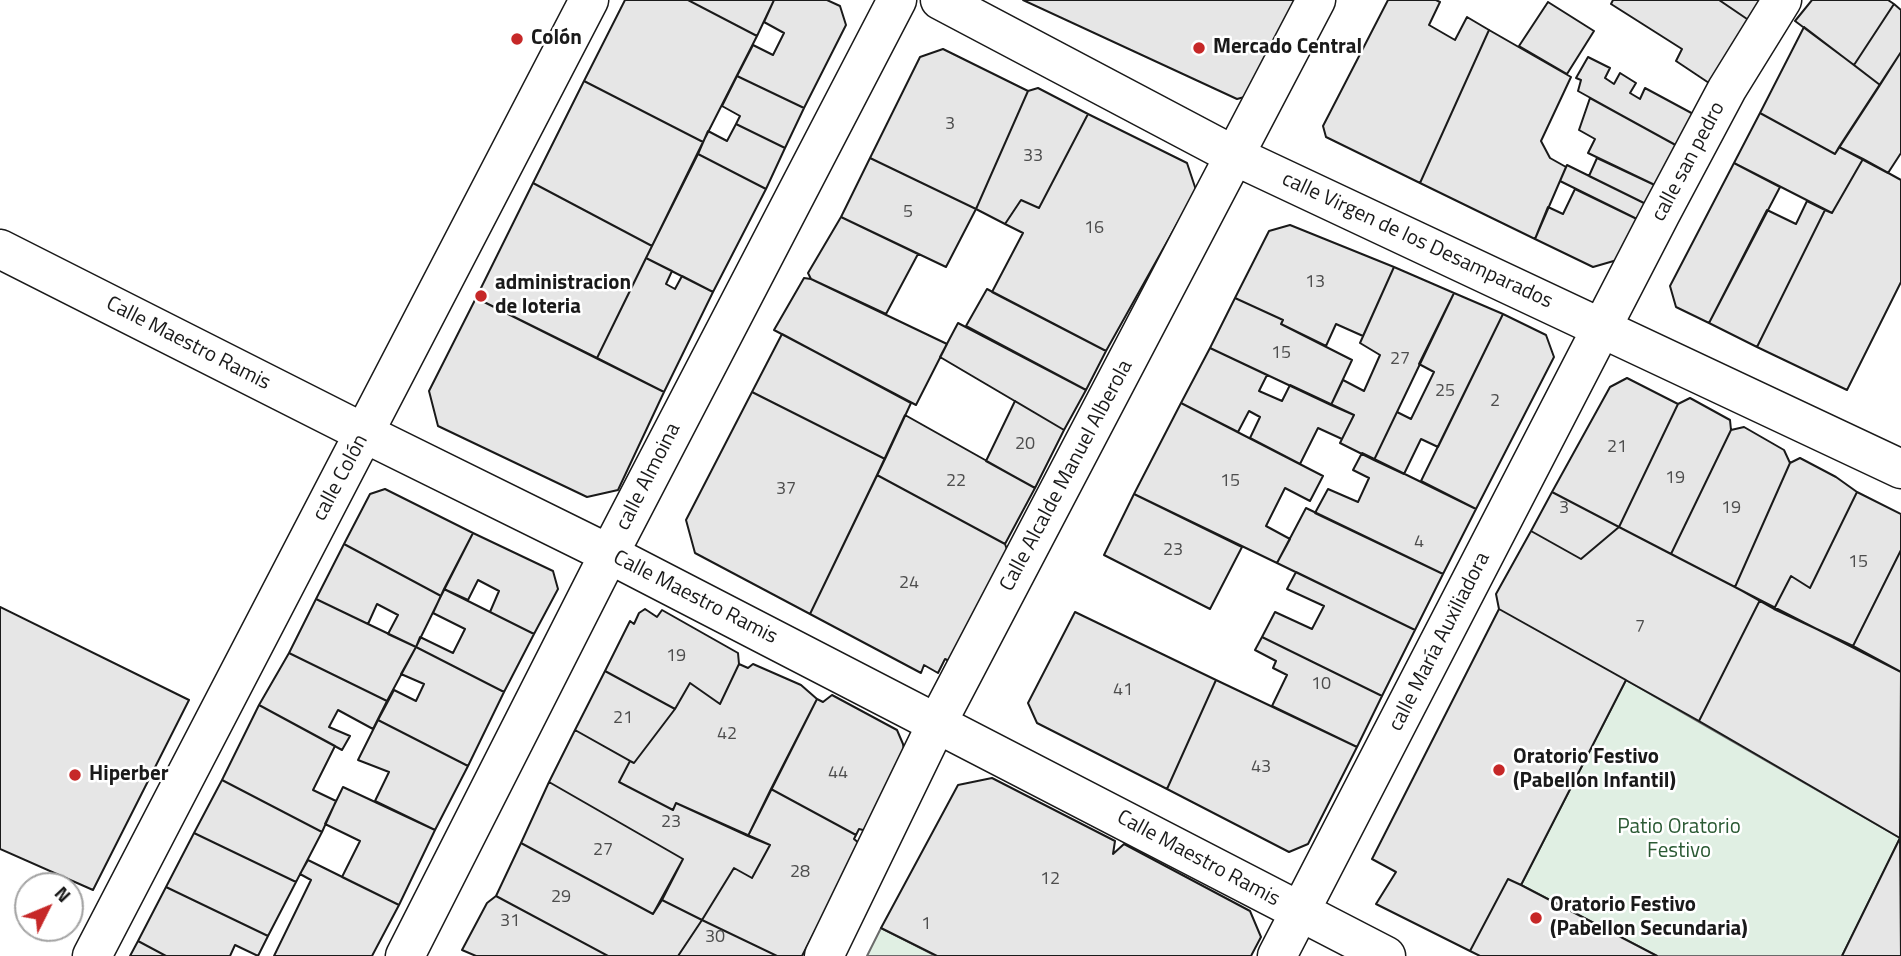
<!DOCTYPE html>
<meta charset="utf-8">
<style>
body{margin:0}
#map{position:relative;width:1901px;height:956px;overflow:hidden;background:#fff;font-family:"Titillium Web",sans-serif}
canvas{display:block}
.north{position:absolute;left:14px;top:872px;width:70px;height:70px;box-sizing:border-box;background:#fff;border:2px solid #a3a3a3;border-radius:50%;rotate:47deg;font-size:19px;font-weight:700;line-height:28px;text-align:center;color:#1a1a1a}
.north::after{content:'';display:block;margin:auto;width:24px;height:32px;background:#c62828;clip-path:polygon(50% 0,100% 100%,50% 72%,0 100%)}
</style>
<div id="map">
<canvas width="1901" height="956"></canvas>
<div class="north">N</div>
</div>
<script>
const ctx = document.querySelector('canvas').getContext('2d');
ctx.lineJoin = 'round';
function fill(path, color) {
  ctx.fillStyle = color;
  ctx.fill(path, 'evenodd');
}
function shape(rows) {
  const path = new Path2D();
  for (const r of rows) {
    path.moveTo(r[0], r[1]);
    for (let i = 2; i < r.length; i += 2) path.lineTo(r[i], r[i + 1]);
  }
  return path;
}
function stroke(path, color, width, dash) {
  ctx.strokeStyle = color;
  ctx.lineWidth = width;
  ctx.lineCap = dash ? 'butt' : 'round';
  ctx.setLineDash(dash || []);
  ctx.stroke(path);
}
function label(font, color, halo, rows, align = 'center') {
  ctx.font = font + ' "Titillium Web",sans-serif';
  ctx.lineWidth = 5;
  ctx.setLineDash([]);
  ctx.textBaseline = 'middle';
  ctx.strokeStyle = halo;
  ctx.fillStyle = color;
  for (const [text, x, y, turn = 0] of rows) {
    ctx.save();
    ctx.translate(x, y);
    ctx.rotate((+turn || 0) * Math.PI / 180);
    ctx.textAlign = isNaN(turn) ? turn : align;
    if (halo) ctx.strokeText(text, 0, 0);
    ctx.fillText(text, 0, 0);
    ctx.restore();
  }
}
const green = shape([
 [1626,680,1900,838,1842,956,1657,956,1521,885,1626,680],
 [881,928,936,956,867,956,881,928]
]);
fill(green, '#e0efe3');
stroke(green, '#6a6a6a', 2);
const building = shape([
 [625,0,688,0,757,36,703,142,584,81,625,0],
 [688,0,774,0,757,36,688,0],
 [774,0,827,0,840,6,846,25,804,108,737,76,753,45,773,55,784,33,764,22,774,0],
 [1023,0,1296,0,1248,96,1237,99,1023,0],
 [1388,0,1436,0,1440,2,1429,25,1455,40,1467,17,1489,30,1420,183,1326,137,1323,126,1388,0],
 [1613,0,1719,0,1750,21,1709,83,1676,61,1682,49,1611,4,1613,0],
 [1719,0,1765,0,1750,21,1719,0],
 [1812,0,1888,0,1894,4,1854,65,1795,21,1812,0],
 [1548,2,1594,31,1567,74,1519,46,1548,2],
 [1894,4,1901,10,1901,52,1880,85,1854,65,1894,4],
 [1804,27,1880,85,1835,154,1760,113,1804,27],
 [1489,30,1571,77,1541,141,1550,158,1566,167,1535,239,1420,183,1489,30],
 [943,49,1028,91,976,209,870,158,920,57,943,49],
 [1901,52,1901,153,1888,173,1839,147,1901,52],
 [1588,57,1610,68,1605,78,1614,84,1620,73,1636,83,1630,93,1640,99,1645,88,1697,116,1681,148,1578,91,1581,80,1576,78,1588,57],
 [737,76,804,108,785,148,736,124,740,116,722,106,737,76],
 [584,81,703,142,652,246,533,183,584,81],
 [1038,88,1088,114,1039,208,1021,200,1005,224,976,209,1028,91,1038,88],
 [1590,98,1681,148,1661,188,1588,153,1595,139,1579,130,1590,98],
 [1760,113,1835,154,1839,147,1863,159,1832,213,1734,163,1760,113],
 [1088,114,1187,163,1196,190,1106,351,992,292,1023,233,1005,224,1021,200,1039,208,1088,114],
 [736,124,785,148,766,189,698,154,708,131,727,141,736,124],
 [698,154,766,189,713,292,646,258,698,154],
 [870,158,976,209,946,267,841,217,870,158],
 [1597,158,1661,188,1650,206,1589,176,1597,158],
 [1863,159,1901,180,1901,282,1847,390,1757,347,1825,210,1832,213,1863,159],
 [1734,163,1780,187,1709,323,1676,307,1670,286,1734,163],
 [1567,165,1650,206,1643,222,1560,181,1567,165],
 [533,183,652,246,597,358,476,298,533,183],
 [1575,189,1643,222,1624,258,1593,267,1535,239,1548,207,1563,214,1575,189],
 [1807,201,1825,210,1757,347,1709,323,1767,210,1796,224,1807,201],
 [841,217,918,254,886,314,811,279,808,273,841,217],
 [1290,225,1394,267,1363,336,1336,324,1326,346,1281,324,1283,320,1235,298,1269,231,1290,225],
 [646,258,672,271,666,284,675,289,682,276,713,292,664,392,597,358,646,258],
 [1394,267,1454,293,1374,460,1340,443,1354,415,1331,405,1343,380,1364,391,1380,355,1360,343,1394,267],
 [804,278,811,279,947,344,916,405,774,330,804,278],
 [987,289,1106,351,1086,390,966,326,987,289],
 [1454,293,1503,314,1438,447,1421,439,1404,474,1374,460,1397,412,1411,419,1434,372,1419,364,1454,293],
 [476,298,664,392,618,490,587,497,438,426,429,391,476,298],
 [1235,298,1283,320,1281,324,1352,360,1331,405,1210,348,1235,298],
 [1503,314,1546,335,1554,357,1476,509,1421,481,1503,314],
 [958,323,1086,390,1064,430,940,357,958,323],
 [782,334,911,403,885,459,752,392,782,334],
 [1210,348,1267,375,1259,391,1282,401,1290,385,1354,415,1342,439,1318,428,1300,464,1250,438,1260,417,1249,411,1238,432,1181,403,1210,348],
 [1627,378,1678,404,1619,527,1552,492,1610,387,1627,378],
 [752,392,885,459,810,614,695,553,686,520,752,392],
 [1690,398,1730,420,1731,430,1671,554,1619,527,1678,404,1690,398],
 [1015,401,1064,430,1035,488,986,461,1015,401],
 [1181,403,1323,476,1310,501,1285,488,1266,526,1290,539,1277,563,1134,494,1181,403],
 [905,415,1035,488,1005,544,877,475,905,415],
 [1744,427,1784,450,1790,463,1735,587,1671,554,1731,430,1744,427],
 [1362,453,1476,509,1443,574,1315,513,1328,489,1358,502,1369,478,1353,470,1362,453],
 [1800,458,1836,477,1857,492,1810,588,1791,576,1774,609,1735,587,1790,463,1800,458],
 [877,475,1005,544,1009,555,952,662,945,659,938,673,924,665,921,673,810,614,877,475],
 [385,489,473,533,441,596,344,544,370,494,385,489],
 [1552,492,1619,527,1581,559,1531,531,1552,492],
 [1857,492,1901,514,1901,550,1853,646,1774,609,1791,576,1810,588,1857,492],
 [1134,494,1242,547,1210,609,1104,555,1134,494],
 [1306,508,1443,574,1415,630,1277,563,1306,508],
 [1619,527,1760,600,1699,721,1499,609,1496,594,1531,531,1581,559,1619,527],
 [473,533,553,571,558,589,534,634,490,612,499,591,478,580,468,600,444,589,473,533],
 [344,544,441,596,416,647,388,634,398,615,377,604,368,624,316,599,344,544],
 [1901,550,1901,672,1853,646,1901,550],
 [1296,572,1415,630,1382,696,1262,637,1275,612,1312,629,1324,606,1287,589,1296,572],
 [444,589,534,634,504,692,416,647,420,637,453,653,465,629,433,613,444,589],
 [316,599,416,647,387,701,289,653,316,599],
 [1760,600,1901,672,1900,838,1699,721,1760,600],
 [0,607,189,700,93,890,0,849,0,607],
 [645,609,657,617,662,610,738,653,739,664,720,704,690,683,675,709,605,671,630,621,634,624,639,613,645,609],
 [1499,609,1626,680,1521,885,1508,879,1470,951,1376,904,1396,872,1372,859,1499,609],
 [1075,612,1216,680,1167,789,1037,723,1028,703,1075,612],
 [1262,637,1382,696,1357,747,1272,706,1287,675,1273,668,1276,661,1255,650,1262,637],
 [416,647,504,692,468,766,378,720,394,690,416,701,424,684,401,674,416,647],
 [289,653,387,701,373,729,338,710,329,727,350,736,342,750,259,705,289,653],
 [739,664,748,668,753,664,801,685,817,699,748,836,676,803,673,810,619,782,630,761,634,763,675,709,690,683,720,704,739,664],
 [605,671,675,709,634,763,575,730,605,671],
 [1216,680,1357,747,1308,844,1289,852,1167,789,1216,680],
 [832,695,897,730,903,744,905,758,867,831,859,829,856,835,771,789,817,699,823,702,832,695],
 [259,705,335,746,313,790,336,801,322,832,222,780,259,705],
 [378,720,468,766,435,830,375,801,389,772,358,760,378,720],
 [575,730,630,761,619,782,673,810,676,803,770,845,752,878,734,868,702,920,662,900,683,859,549,782,575,730],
 [992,778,1115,841,1113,854,1124,844,1250,911,1261,937,1251,956,937,956,881,928,958,785,992,778],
 [222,780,322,832,296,882,194,833,222,780],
 [549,782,683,859,653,914,521,843,549,782],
 [343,787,435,830,399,905,342,877,360,841,325,824,343,787],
 [771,789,856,835,854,839,860,844,802,956,777,956,702,920,734,868,752,878,770,845,748,836,771,789],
 [194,833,296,882,268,936,166,887,194,833],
 [1900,838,1901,956,1842,956,1900,838],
 [521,843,653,914,662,900,702,920,678,956,608,956,496,896,521,843],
 [308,860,399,905,372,956,274,956,311,880,300,874,308,860],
 [1508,879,1521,885,1657,956,1480,956,1470,951,1508,879],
 [166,887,268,936,258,956,235,945,230,956,166,956,138,941,166,887],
 [496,896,608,956,476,956,462,950,487,903,496,896],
 [702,920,777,956,678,956,702,920],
 [138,941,166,956,130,956,138,941]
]);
fill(building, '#e6e6e6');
stroke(building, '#1a1a1a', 2);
const street = shape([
 [940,0,1235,156,1901,469],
 [0,249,364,433,609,554,1386,956],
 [92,956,589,0],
 [405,956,609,554,897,0],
 [824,956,937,723,1316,0],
 [1277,956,1661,213,1727,89,1782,0]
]);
stroke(street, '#1a1a1a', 41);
stroke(street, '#fff', 38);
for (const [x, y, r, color] of [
 [517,39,7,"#c62828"],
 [1199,48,7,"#c62828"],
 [481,296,7,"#c62828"],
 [1499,770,7,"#c62828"],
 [75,775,7,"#c62828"],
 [1536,918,7,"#c62828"]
]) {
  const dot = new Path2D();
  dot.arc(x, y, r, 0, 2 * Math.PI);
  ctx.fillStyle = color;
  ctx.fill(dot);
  stroke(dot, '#fff', 2.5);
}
label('18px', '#4d4d4d', null, [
 ["3",950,125],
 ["33",1033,157],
 ["5",908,213],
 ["16",1094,229],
 ["13",1315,283],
 ["15",1281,354],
 ["27",1400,360],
 ["25",1445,392],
 ["2",1495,402],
 ["20",1025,445],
 ["21",1617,448],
 ["19",1675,479],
 ["22",956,482],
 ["15",1230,482],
 ["37",786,490],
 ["3",1564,509],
 ["19",1731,509],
 ["4",1419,543],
 ["23",1173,551],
 ["15",1858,563],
 ["24",909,584],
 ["7",1640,628],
 ["19",676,657],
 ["10",1321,685],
 ["41",1123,691],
 ["21",623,719],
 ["42",727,735],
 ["43",1261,768],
 ["44",838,774],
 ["23",671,823],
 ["27",603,851],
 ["28",800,873],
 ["12",1050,880],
 ["29",561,898],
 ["31",510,922],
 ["1",926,925],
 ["30",715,938]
]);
label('bold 21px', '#1a1a1a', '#fff', [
 ["Colón",531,39],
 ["Mercado Central",1213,48],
 ["administracion",495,284],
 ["de loteria",495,308],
 ["Oratorio Festivo",1513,758],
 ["(Pabellon Infantil)",1513,782],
 ["Hiperber",89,775],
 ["Oratorio Festivo",1550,906],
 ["(Pabellon Secundaria)",1550,930]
], 'left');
label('21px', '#1a1a1a', '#fff', [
 ["calle san pedro",1689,162,-62],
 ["calle Virgen de los Desamparados",1417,241,25],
 ["Calle Maestro Ramis",188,344,27],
 ["Calle Alcalde Manuel Alberola",1067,476,-62],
 ["calle Almoina",649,477,-63],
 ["calle Colón",341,478,-62],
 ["Calle Maestro Ramis",695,598,27],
 ["calle María Auxiliadora",1440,642,-63],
 ["Calle Maestro Ramis",1198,859,28]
]);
label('21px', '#2b5a34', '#fff', [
 ["Patio Oratorio",1679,828],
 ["Festivo",1679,852]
]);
</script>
